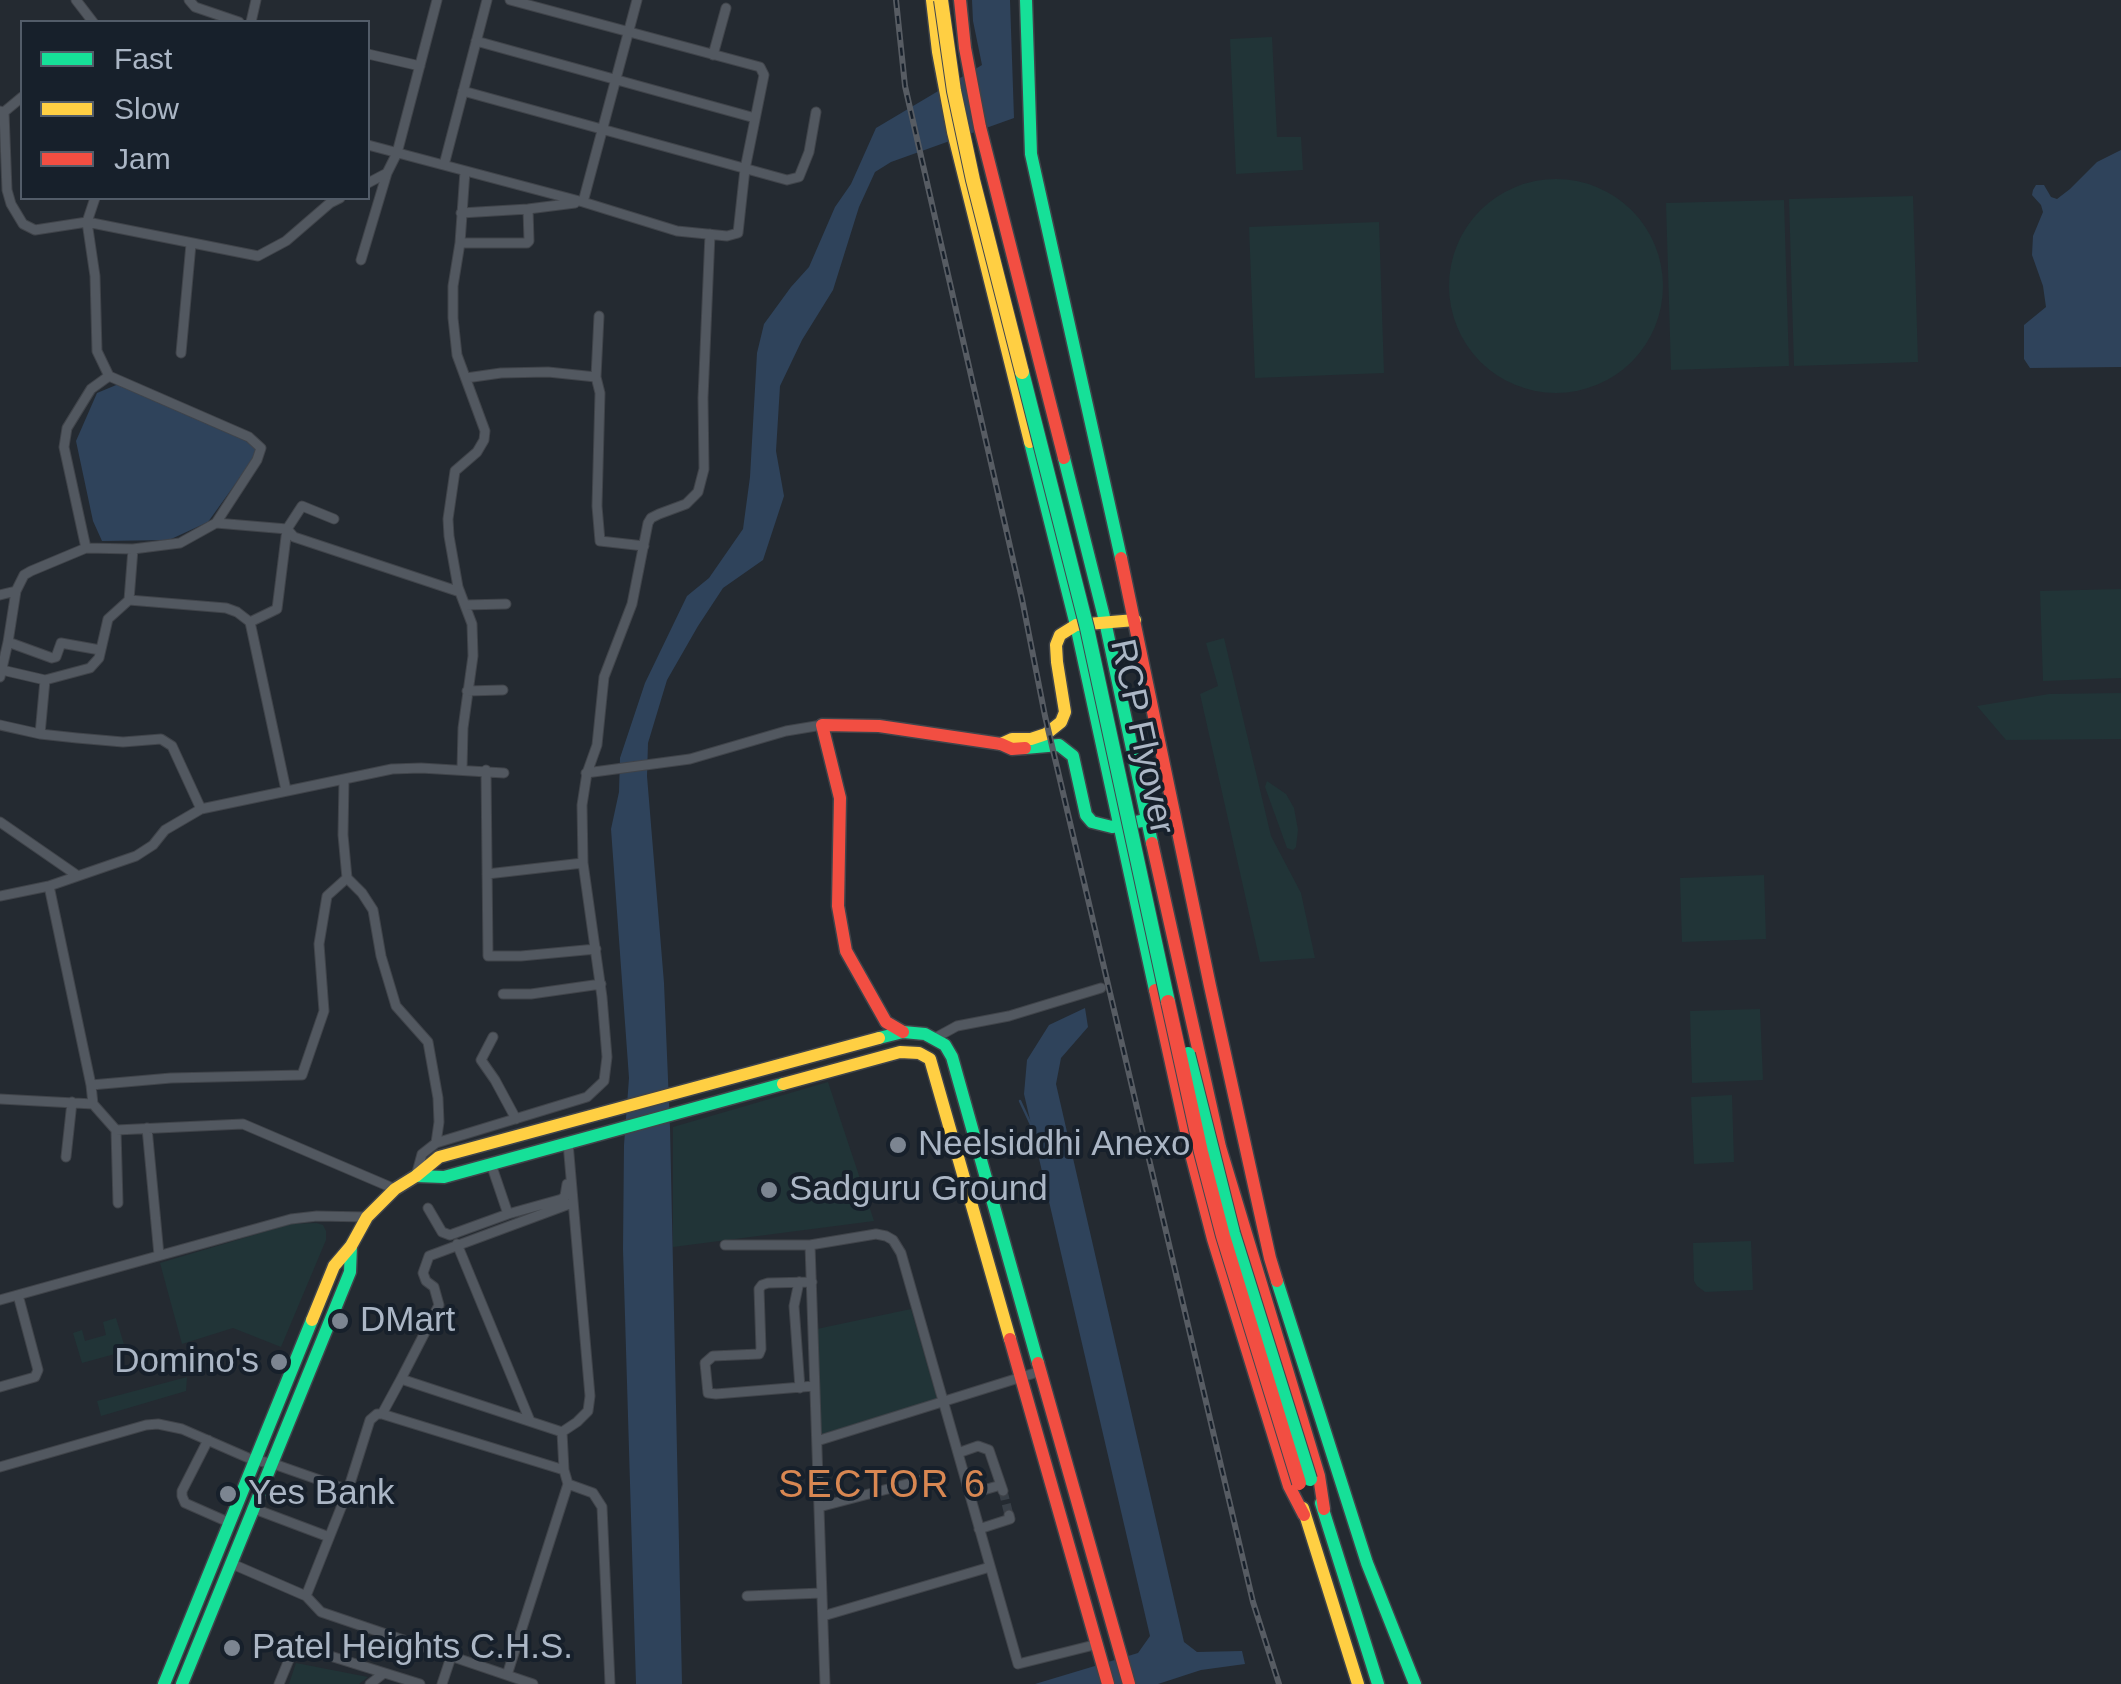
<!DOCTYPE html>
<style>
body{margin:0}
#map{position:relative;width:2121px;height:1684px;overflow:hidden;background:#242a31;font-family:Arial,sans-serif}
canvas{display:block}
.legend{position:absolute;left:20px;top:20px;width:350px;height:180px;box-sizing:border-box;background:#17202b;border:2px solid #525c69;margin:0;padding:12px 18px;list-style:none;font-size:30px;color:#abb6c5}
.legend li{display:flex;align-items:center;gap:20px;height:50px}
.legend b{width:50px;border:2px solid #525c69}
</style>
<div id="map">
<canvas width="2121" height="1684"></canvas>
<ul class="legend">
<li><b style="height:12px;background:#16e098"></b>Fast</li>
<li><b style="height:12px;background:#ffcf43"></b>Slow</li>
<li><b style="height:12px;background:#f24e42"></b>Jam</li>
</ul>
</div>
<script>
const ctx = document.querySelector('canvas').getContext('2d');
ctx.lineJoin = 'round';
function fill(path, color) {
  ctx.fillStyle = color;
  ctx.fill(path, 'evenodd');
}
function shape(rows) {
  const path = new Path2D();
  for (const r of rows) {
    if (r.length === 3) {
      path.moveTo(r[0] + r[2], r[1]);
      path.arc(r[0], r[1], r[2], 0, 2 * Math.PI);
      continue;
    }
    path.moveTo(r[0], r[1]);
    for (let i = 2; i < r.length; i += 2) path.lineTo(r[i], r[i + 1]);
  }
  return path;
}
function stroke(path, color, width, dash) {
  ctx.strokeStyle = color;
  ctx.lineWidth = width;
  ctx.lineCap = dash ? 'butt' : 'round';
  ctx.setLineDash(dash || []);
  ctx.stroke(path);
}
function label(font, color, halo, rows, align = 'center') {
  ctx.font = font + ' Arial,sans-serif';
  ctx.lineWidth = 8;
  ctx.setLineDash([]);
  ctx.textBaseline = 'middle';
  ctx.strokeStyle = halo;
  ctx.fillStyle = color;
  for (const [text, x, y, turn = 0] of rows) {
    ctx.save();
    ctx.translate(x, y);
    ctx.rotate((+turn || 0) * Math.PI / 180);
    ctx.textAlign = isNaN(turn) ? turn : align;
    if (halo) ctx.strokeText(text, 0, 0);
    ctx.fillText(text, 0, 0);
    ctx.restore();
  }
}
fill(shape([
 [1272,37,1277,137,1301,137,1303,170,1236,174,1230,39],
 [1556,286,107],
 [1913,196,1918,362,1794,366,1789,199],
 [1784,200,1789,366,1671,370,1666,203],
 [1379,222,1384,373,1255,378,1249,227],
 [2121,589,2121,678,2043,681,2040,591],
 [1224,638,1271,836,1301,893,1315,958,1260,962,1200,694,1218,686,1206,643],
 [2121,693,2121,739,2006,740,1977,706,2049,694],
 [1267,781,1286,794,1294,808,1298,830,1296,847,1293,850,1287,848,1265,787],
 [1764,875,1766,939,1682,942,1680,878],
 [1760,1009,1763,1080,1692,1083,1690,1011],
 [828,1082,874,1221,673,1247,673,1127],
 [1732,1095,1734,1162,1694,1164,1691,1097],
 [316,1223,323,1225,326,1231,326,1240,281,1347,233,1328,182,1344,160,1263,291,1224],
 [1751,1241,1753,1290,1705,1292,1697,1286,1694,1281,1693,1243],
 [911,1309,937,1399,816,1436,812,1330],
 [116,1318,126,1351,82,1363,73,1333,82,1330,85,1341,106,1335,103,1322],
 [187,1377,186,1391,101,1416,97,1401],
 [296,1663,368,1677,359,1684,289,1684]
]), '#213437');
fill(shape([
 [972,0,1010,0,1014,118,891,162,875,172,859,207,833,290,802,340,780,386,776,451,784,496,763,560,723,588,698,626,667,680,648,743,647,776,664,983,670,1127,682,1684,636,1684,623,1249,624,1145,629,1078,611,829,619,792,620,758,645,683,687,596,709,578,743,529,750,477,757,353,764,324,791,287,809,267,835,207,851,184,876,128,982,65,973,21],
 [2121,150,2121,367,2030,368,2024,359,2024,325,2046,307,2043,286,2032,255,2033,236,2043,212,2041,205,2032,195,2033,190,2036,185,2044,185,2051,197,2057,199,2070,189,2097,162],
 [121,383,130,385,252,444,257,449,256,455,208,522,169,540,102,541,93,521,76,441,97,393],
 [1085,1008,1088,1027,1061,1058,1056,1084,1184,1642,1197,1652,1242,1651,1245,1664,1201,1670,1158,1684,1035,1684,1138,1653,1150,1636,1024,1094,1027,1060,1049,1025]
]), '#2f435b');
stroke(shape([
 [1020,1101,1034,1131]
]), '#2f435b', 2.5);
stroke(shape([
 [1003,1491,1009,1515]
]), '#383f47', 9, [9, 4.5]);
const street = shape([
 [76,0,93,22],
 [189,0,195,7,239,22],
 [251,22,256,0],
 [476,41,755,118],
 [368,54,420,66],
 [713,55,726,8],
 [463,91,787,180,799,177,809,152,816,112],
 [0,111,4,112,7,190,11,204,23,224,35,230,87,222,258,256,286,241,330,203,340,198],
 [4,112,22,97],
 [368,145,583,202,677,231,727,236,738,233,745,169,764,75,760,67,510,0],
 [444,165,487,0],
 [368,183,387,173],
 [95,198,87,222,95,276,97,351,109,376,249,437,261,448,257,460,216,523],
 [583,202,637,0],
 [461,213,528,209,575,203],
 [460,243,527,243,529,241,528,209],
 [361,260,387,173,397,153,437,0],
 [181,353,191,244],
 [596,377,599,316],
 [466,378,501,373,548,372,596,377,600,393,597,506,600,541,644,546],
 [86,548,64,447,67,428,91,389,109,376],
 [0,595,16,591],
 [129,600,133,549],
 [465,605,506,604],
 [250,622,277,609,287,529,294,537,460,592],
 [8,642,52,658,56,657,61,643,100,650],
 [2,670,45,680,90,668,99,658,108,619,129,600,226,608,237,612,250,622,286,790],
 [0,677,8,642,16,591,24,575,31,571,86,548,133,549,180,543,216,523,287,529,302,506,334,519],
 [467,691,503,690],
 [0,725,40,734,77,738,123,742,161,739,172,746,201,809],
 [40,734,45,680],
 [462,769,463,728,473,656,472,624,458,587,449,536,448,519,455,471,477,452,484,440,485,431,457,355,453,318,453,286,460,243,465,171],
 [486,770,488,956,521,956,596,949],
 [586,773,690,759,786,731,822,725],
 [0,822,78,876],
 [487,874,583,863],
 [347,878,362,893,373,910,381,956,396,1006,428,1042,438,1098,439,1122,436,1143],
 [49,886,91,1085,93,1104,116,1130,243,1124,395,1189],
 [0,896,49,886,136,856,153,845,165,830,201,809,392,769,421,768,504,773],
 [503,994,531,994,601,984],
 [493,1037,481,1060,495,1080,516,1119],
 [935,1038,957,1026,1009,1016,1101,988],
 [91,1085,171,1078,302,1075,324,1011,319,944,327,896,347,878,343,835,344,779],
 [0,1099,93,1104],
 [147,1128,159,1255],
 [116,1130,118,1203],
 [66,1157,72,1102],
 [416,1176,422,1154,436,1143,587,1097,604,1081,607,1057,602,997,583,863,582,805,587,773,597,745,604,677,632,604,648,523,651,518,659,514,686,504,698,492,704,469,703,398,710,234],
 [428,1208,442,1232,450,1235,508,1214,491,1164],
 [508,1214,562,1199,565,1196,567,1184],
 [457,1244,530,1421],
 [725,1245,810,1245,876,1234,886,1236,893,1240,901,1253,1018,1664,1098,1644],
 [810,1245,825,1684],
 [799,1282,794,1306,800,1388],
 [812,1282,768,1283,762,1285,759,1289,761,1349,759,1354,713,1356,705,1363,708,1393,716,1394,814,1386],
 [0,1300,291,1219,317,1216,367,1217],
 [401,1379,439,1305,434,1287,426,1281,423,1273,429,1256,572,1203],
 [0,1387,35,1377,38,1370,18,1295],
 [382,1414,401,1379,562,1432],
 [562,1432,577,1422,588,1411,590,1396,568,1143],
 [208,1440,182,1491,182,1496,185,1503,228,1522],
 [817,1441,1041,1371],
 [958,1453,978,1446,989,1450,1003,1491],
 [0,1467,146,1425,158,1424,182,1429,253,1460,271,1463,348,1490],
 [568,1484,593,1493,602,1507,610,1684],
 [980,1491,1001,1485],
 [819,1507,922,1480],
 [252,1508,329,1537],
 [979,1529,1010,1519,1009,1515],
 [230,1563,306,1596,321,1612,533,1684],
 [306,1596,348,1490,370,1420,377,1414,382,1414,564,1470],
 [747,1596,822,1593],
 [823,1616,990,1567],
 [507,1675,568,1484,564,1470,562,1432],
 [279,1684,295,1645,420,1684],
 [370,1684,384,1673],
 [442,1684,451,1657]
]);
const fast = shape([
 [1026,0,1031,154,1121,558],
 [1030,442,1076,625,1155,990],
 [1064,458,1105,621,1152,843],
 [1025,748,1059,745,1073,756,1086,815,1092,822,1112,827,1146,820],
 [879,1038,903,1032,925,1034,945,1045,952,1057,1038,1363],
 [416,1176,444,1177,783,1084],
 [1277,1281,1367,1563,1415,1684],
 [1321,1503,1378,1684],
 [164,1684,312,1320],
 [182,1684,350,1272,351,1246]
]);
const slow = shape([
 [932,0,938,52,953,132,1030,442],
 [1001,744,1012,739,1031,739,1046,734,1061,722,1065,712,1057,662,1056,645,1060,635,1076,625,1135,620],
 [783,1084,900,1052,919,1053,930,1059,1010,1339],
 [312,1320,334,1266,351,1246,367,1217,395,1189,416,1176,439,1157,879,1038],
 [1303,1508,1358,1684]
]);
const jam = shape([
 [960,0,965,48,980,127,1064,458],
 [1121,558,1210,986,1270,1258,1277,1281],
 [1152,843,1220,1147,1319,1476,1324,1509],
 [1155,990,1191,1154,1213,1239,1289,1486,1304,1515],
 [903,1032,886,1022,846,951,838,906,840,798,822,725,879,726,1001,744,1012,749,1025,748],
 [1010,1339,1108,1684],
 [1038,1363,1129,1684]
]);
stroke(street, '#40444a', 11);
stroke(fast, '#40444a', 15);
stroke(slow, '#40444a', 15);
stroke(jam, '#40444a', 15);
stroke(street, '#525860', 9);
stroke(fast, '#16e098', 12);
stroke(slow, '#ffcf43', 12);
stroke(jam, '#f24e42', 12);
const rail = shape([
 [896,0,905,86,1022,599,1045,716,1253,1602,1279,1684]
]);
stroke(rail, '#575c63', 6);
stroke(rail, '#17202b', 2.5, [8]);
const fastBridge = shape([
 [1022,372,1087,628,1168,1002],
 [1188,1054,1233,1233,1310,1479]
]);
const slowBridge = shape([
 [941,0,954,91,973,180,1022,372]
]);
const jamBridge = shape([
 [1168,1002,1201,1152,1223,1236,1299,1483]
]);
stroke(fastBridge, '#41464e', 16, []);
stroke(slowBridge, '#41464e', 16, []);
stroke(jamBridge, '#41464e', 16, []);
stroke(fastBridge, '#16e098', 14);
stroke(slowBridge, '#ffcf43', 14);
stroke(jamBridge, '#f24e42', 14);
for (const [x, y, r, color] of [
 [898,1145,10,"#7c8591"],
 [769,1190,10,"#7c8591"],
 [340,1321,10,"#7c8591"],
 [279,1362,10,"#7c8591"],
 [228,1494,10,"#7c8591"],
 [232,1648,10,"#7c8591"]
]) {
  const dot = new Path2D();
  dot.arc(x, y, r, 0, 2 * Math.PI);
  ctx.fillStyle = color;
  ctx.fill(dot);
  stroke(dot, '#17202b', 4);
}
label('35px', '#abb6c5', '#17202b', [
 ["RCP Flyover",1141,737,78]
]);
label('35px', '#abb6c5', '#17202b', [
 ["Neelsiddhi Anexo",918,1145],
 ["Sadguru Ground",789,1190],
 ["DMart",360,1321],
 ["Domino's",259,1362,"right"],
 ["Yes Bank",248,1494],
 ["Patel Heights C.H.S.",252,1648]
], 'left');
ctx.letterSpacing = '2.5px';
label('38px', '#d88752', '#17202b', [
 ["SECTOR 6",883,1487]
]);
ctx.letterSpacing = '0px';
</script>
